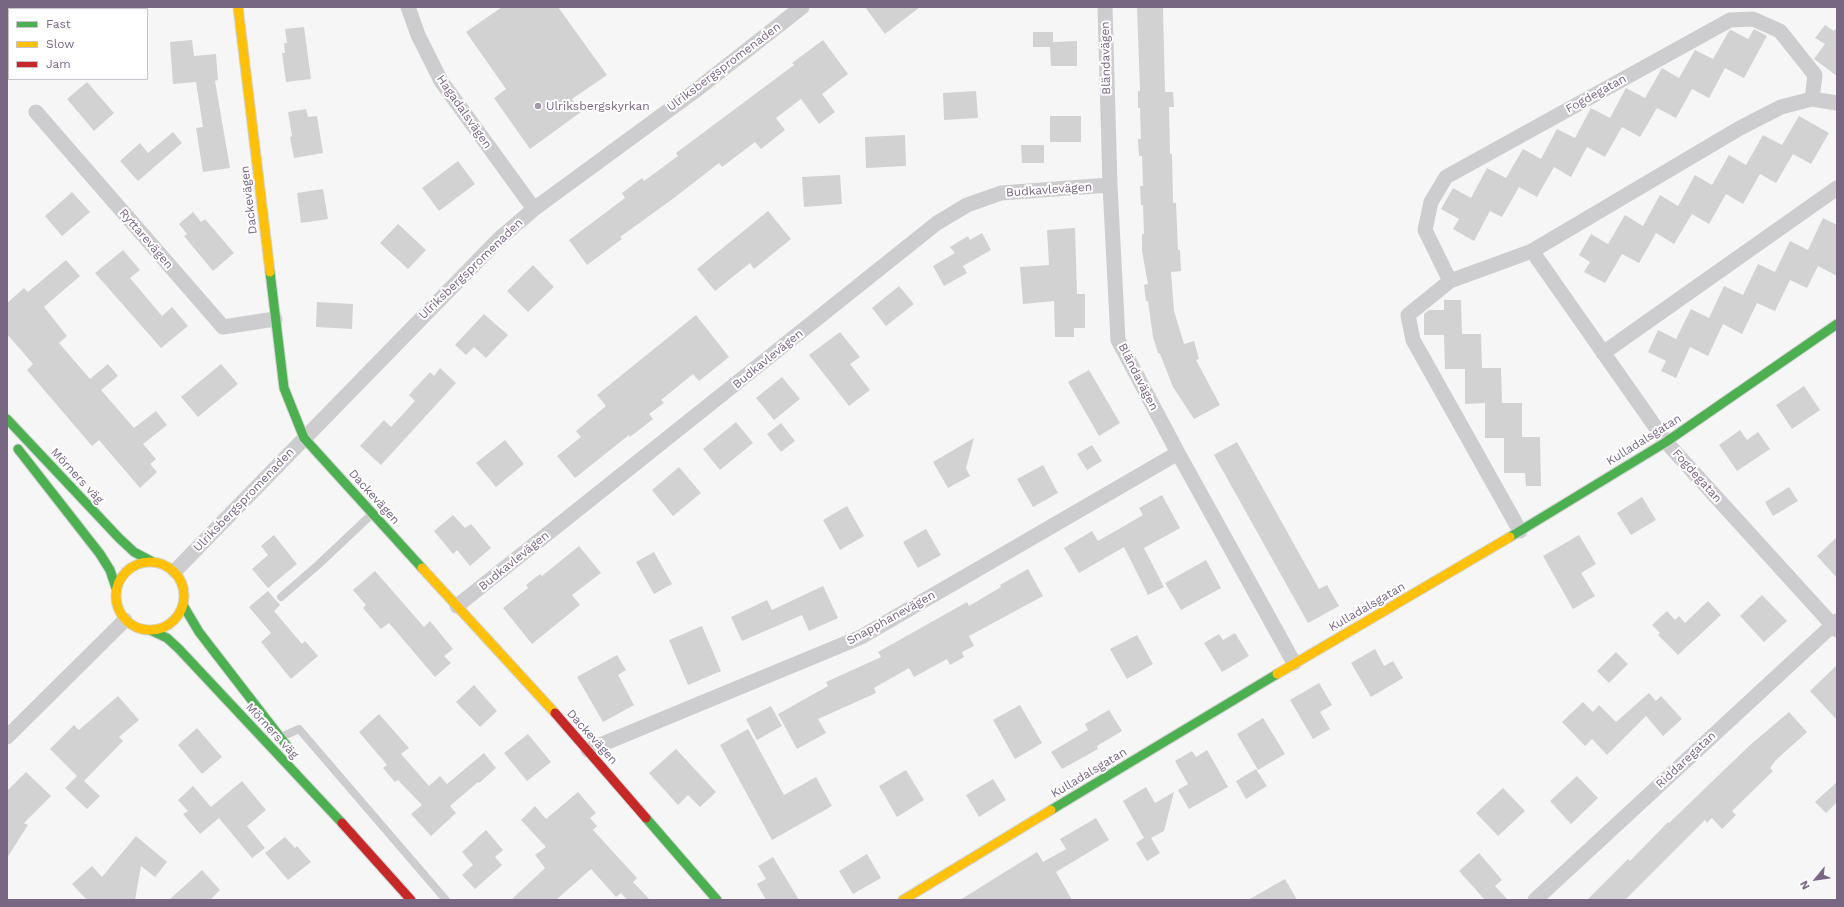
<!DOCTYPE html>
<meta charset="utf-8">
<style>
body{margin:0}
#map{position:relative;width:1844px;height:907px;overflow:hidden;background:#f5f6f5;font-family:"Work Sans",sans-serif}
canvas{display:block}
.frame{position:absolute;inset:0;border:8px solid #786783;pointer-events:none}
.legend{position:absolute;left:8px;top:8px;width:140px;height:72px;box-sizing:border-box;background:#fff;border:1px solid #c9c2cd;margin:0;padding:5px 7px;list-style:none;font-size:12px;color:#786783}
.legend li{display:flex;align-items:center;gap:8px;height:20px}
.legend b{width:20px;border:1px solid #c9c2cd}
.north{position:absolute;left:1796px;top:859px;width:40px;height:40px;-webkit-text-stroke:3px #fff;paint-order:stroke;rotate:241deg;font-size:11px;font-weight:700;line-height:16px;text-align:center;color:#786783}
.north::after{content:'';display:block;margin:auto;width:14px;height:18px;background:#786783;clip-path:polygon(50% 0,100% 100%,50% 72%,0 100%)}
</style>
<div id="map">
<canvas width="1844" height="907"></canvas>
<div class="frame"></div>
<ul class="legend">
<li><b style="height:5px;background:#4caf50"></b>Fast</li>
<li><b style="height:5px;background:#ffc107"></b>Slow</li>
<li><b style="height:5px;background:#c62828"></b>Jam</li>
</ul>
<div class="north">N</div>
</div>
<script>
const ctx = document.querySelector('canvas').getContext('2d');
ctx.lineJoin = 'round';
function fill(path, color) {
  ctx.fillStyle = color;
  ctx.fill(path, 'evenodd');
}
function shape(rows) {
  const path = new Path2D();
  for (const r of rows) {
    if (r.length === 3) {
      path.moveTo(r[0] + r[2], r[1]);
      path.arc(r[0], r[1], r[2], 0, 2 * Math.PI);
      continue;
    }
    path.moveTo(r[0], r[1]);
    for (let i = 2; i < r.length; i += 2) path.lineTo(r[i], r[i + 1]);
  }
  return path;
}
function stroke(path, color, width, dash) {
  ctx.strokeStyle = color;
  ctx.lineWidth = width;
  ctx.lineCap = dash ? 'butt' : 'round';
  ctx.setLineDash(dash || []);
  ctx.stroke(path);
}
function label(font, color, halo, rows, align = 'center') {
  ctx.font = font + ' "Work Sans",sans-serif';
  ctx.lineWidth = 4;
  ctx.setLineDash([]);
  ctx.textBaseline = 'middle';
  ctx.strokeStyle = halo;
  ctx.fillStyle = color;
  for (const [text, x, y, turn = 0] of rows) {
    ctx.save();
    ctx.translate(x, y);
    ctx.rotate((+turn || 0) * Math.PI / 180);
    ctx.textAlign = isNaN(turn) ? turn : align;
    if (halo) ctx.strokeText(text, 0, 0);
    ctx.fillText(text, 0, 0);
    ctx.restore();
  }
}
fill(shape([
 [502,7,558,7,607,75,572,99,581,112,530,149,494,98,506,89,466,32],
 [865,7,920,7,885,34],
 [1137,7,1163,7,1165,92,1173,92,1174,107,1169,107,1170,154,1172,154,1173,203,1176,203,1178,250,1180,250,1181,271,1171,272,1174,311,1184,344,1194,341,1199,359,1196,360,1220,405,1194,419,1173,387,1160,354,1158,353,1153,337,1148,301,1146,301,1144,285,1148,284,1142,251,1142,234,1144,234,1143,205,1141,205,1140,186,1143,186,1142,156,1139,156,1138,139,1141,139,1140,108,1138,108,1138,91,1140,91],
 [1825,25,1834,31,1837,27,1837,76,1814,59,1825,44,1815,38],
 [304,27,311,79,286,82,282,53,285,53,284,43,287,43,285,29],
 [1754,29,1767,36,1744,78,1725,68,1709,98,1692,89,1676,118,1657,108,1640,137,1622,127,1605,157,1587,147,1571,177,1554,167,1537,197,1519,187,1502,217,1490,211,1474,241,1453,229,1459,219,1441,209,1453,188,1471,198,1487,168,1506,178,1523,149,1541,159,1557,129,1575,138,1591,108,1610,118,1626,88,1645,98,1662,68,1679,78,1695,50,1713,59,1729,31,1731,30,1748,39],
 [1033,32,1053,32,1053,42,1077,41,1077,66,1051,66,1050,47,1033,47],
 [192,40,194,56,216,54,218,80,215,81,230,168,203,172,196,128,203,127,196,82,173,84,170,42],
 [823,40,848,74,822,94,835,112,819,124,801,99,776,118,785,130,761,149,755,142,722,167,719,163,674,198,620,237,622,239,587,265,569,240,625,198,622,193,642,178,644,181,678,156,676,153,794,65,792,63],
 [87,82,114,113,94,131,67,99],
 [976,91,978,118,944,120,943,93],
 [306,109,308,117,317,116,323,153,294,158,290,137,292,136,288,112],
 [1050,116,1081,116,1081,142,1050,142],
 [1799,116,1829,133,1811,164,1793,154,1776,183,1760,174,1743,204,1726,194,1709,224,1692,214,1674,244,1656,233,1639,263,1622,254,1605,283,1584,272,1590,262,1579,255,1591,234,1608,244,1625,215,1643,226,1660,195,1678,206,1695,175,1712,185,1729,155,1746,165,1763,135,1782,145],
 [173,132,182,143,138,181,120,161,140,143,148,153],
 [905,135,906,166,866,168,865,137],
 [1021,145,1044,145,1044,163,1022,163],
 [458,161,475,184,439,211,422,188],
 [840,175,842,204,804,207,802,177],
 [323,189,328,219,301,223,297,193],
 [72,192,90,212,62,236,45,216],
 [768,211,791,239,754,269,750,263,715,291,697,269],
 [193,212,201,222,205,219,234,253,213,271,184,236,187,234,179,224],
 [1823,218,1837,225,1837,276,1818,266,1807,288,1790,280,1775,311,1757,303,1742,334,1723,324,1708,356,1690,347,1676,378,1661,371,1666,361,1648,352,1658,330,1676,339,1691,309,1709,318,1724,286,1743,295,1758,264,1775,272,1790,241,1808,250],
 [398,224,426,250,408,269,380,243],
 [1075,228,1077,294,1085,294,1085,328,1074,328,1074,337,1055,337,1054,301,1023,304,1020,267,1049,265,1047,230],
 [982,233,991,250,963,266,967,273,944,286,933,266,955,253,950,247,968,236,970,240],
 [123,250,140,270,130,278,162,316,172,307,188,326,161,348,95,273],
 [66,260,80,276,44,307,67,336,59,343,90,379,108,364,118,376,101,390,134,428,156,411,167,425,143,444,156,459,150,464,157,472,140,488,99,440,92,446,27,370,33,364,7,334,7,303,24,288,28,292],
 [533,265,554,287,528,312,507,291],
 [899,286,914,304,886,326,872,308],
 [1444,300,1461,300,1462,334,1481,334,1482,368,1501,368,1502,403,1522,403,1522,437,1540,437,1541,486,1526,486,1525,473,1504,473,1504,438,1485,438,1485,403,1465,404,1465,369,1445,369,1444,335,1424,335,1424,314,1429,310,1444,310],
 [317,302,353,304,352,329,316,327],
 [484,314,508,335,486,358,474,347,466,355,455,345],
 [696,315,729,357,699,381,693,374,661,400,664,403,649,414,653,419,630,437,629,435,575,478,557,456,581,437,576,431,606,406,597,395],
 [840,332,860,357,850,364,870,390,849,406,809,355],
 [221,364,238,384,198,417,181,397],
 [440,368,456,383,381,465,360,446,384,420,391,427,415,401,409,395,430,372,434,376],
 [1089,370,1120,423,1099,436,1068,382],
 [782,377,800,399,774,420,756,398],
 [1804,386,1820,410,1792,429,1776,405],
 [736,422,753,443,720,470,703,449],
 [781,423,795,441,781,452,767,434],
 [1740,430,1747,440,1758,432,1770,449,1737,471,1719,445],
 [974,438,966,468,970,476,948,488,933,462],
 [505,440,524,464,496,487,476,463],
 [1237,442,1319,589,1327,585,1339,606,1308,623,1214,455],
 [1092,445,1102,461,1087,470,1077,454],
 [1043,465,1058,493,1033,507,1017,479],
 [679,467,701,493,673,516,652,490],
 [1789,487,1798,501,1773,516,1765,502],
 [1162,495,1180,528,1144,548,1164,587,1148,595,1124,547,1079,573,1064,548,1092,531,1098,541,1143,515,1139,508],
 [1642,497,1656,520,1631,535,1617,513],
 [847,506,864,536,840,550,823,520],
 [453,515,465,528,471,524,491,548,470,566,457,550,453,554,434,531],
 [926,529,941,555,918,568,903,542],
 [274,535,297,564,268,588,252,569,268,555,261,546],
 [1579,535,1596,564,1581,573,1595,596,1573,609,1543,556],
 [1837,537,1837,578,1817,556],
 [579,546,601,573,572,595,580,605,532,644,503,608,528,588,526,585,540,574,542,576],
 [654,552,672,584,654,594,636,562],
 [1206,560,1221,588,1181,610,1165,583],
 [1028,569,1043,596,969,636,974,646,962,652,964,657,950,665,947,659,914,677,909,668,874,688,876,693,818,719,826,733,797,749,778,714,828,686,826,682,881,657,878,652,967,602,969,606,1001,587,1000,585],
 [375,571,424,627,430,621,453,649,444,656,451,663,435,677,389,623,381,629,363,608,366,605,353,590],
 [823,586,838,618,809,631,802,615,742,641,731,617,767,600,772,610],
 [268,591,280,605,274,611,302,644,305,641,318,656,291,679,261,642,271,633,249,607],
 [1762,595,1787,621,1764,642,1740,616],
 [1708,601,1721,615,1678,655,1658,635,1660,633,1652,625,1667,611,1675,620,1679,616,1685,623],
 [702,626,721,671,688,685,669,640],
 [1235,633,1249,656,1222,672,1204,643,1219,634,1223,640],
 [1137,635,1153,664,1127,679,1110,649],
 [1375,649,1384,666,1393,661,1403,678,1371,697,1351,663],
 [1616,652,1628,664,1609,683,1597,671],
 [617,655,626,670,618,675,634,705,603,722,577,677],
 [1837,665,1837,720,1810,691],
 [1319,683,1332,705,1320,712,1330,729,1313,739,1290,700],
 [474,685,497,711,480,727,456,702],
 [1649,693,1656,701,1661,696,1682,719,1663,736,1646,716,1607,755,1592,739,1585,746,1562,722,1583,702,1593,712,1599,705,1616,722],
 [118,696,139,720,119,737,123,741,84,781,100,796,87,809,65,788,77,776,50,749,74,725,79,730],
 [1020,705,1042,743,1015,759,993,720],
 [771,706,782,726,757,740,746,719],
 [1109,710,1122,731,1097,746,1098,749,1062,769,1051,752,1088,730,1085,724],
 [1789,712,1807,732,1776,760,1770,768,1773,771,1732,811,1736,815,1722,829,1712,818,1707,823,1705,820,1625,900,1587,900,1628,859,1630,861,1668,822,1669,823,1749,746],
 [379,714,409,748,401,754,429,786,440,776,447,784,484,753,496,768,479,783,478,782,450,806,456,813,431,836,411,814,422,805,398,780,395,782,383,768,387,765,359,732],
 [1263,718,1285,754,1258,770,1237,734],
 [197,728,222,757,202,774,178,745],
 [748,729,784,795,816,777,832,806,772,840,720,745],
 [528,734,551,762,527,781,504,753],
 [676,749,716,792,700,807,688,795,678,805,649,773],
 [1207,750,1228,787,1189,809,1178,790,1188,784,1175,761,1192,751,1196,757],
 [1256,769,1267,786,1246,799,1236,781],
 [906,770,924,800,897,817,879,786],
 [26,772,51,796,24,823,28,825,7,858,7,791],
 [1577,776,1598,798,1571,824,1550,801],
 [993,779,1006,800,979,817,966,795],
 [242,781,266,810,247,826,265,848,252,858,219,818,200,834,183,814,188,811,178,800,193,786,211,807],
 [1837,782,1837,802,1826,813,1815,802],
 [1146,787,1155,803,1174,792,1164,831,1151,838,1160,853,1147,861,1136,843,1144,838,1123,801],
 [1503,788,1525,811,1498,836,1476,813],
 [578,792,596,813,590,818,597,826,593,830,637,878,633,882,650,900,627,900,621,893,616,897,591,869,556,900,511,900,545,868,535,855,546,847,521,820,535,806,546,819],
 [1096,818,1109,840,1056,872,1072,900,960,900,1037,852,1043,862,1066,849,1060,839],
 [486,830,503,850,495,857,502,865,475,889,462,875,473,865,462,852],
 [136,836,167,862,155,877,141,866,135,900,87,900,72,884,92,866,102,877],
 [285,837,295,848,297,846,311,862,288,880,265,853],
 [1479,853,1502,880,1495,886,1508,900,1485,900,1459,871],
 [867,854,881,878,853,894,839,871],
 [773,857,799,900,766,900,757,884,766,879,758,866],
 [202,870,220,890,210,900,169,900],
 [1285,879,1297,900,1248,900]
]), '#d2d2d3');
const fast = shape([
 [270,272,284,388,304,438,422,568],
 [7,419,119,538,134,552,151,561],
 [18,449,100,554,110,570,116,588],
 [1510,537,1666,442,1837,324],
 [183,605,199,632,287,746],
 [152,631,167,638,179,649,342,823],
 [1051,810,1277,674],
 [646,818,717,900]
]);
const slow = shape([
 [238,7,270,272],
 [150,596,34],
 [422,568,555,713],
 [1277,674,1510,537],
 [903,900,1051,810]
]);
const jam = shape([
 [555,713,646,818],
 [342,823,411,900]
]);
stroke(fast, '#d2d2d3', 11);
stroke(slow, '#d2d2d3', 11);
stroke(jam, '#d2d2d3', 11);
stroke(shape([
 [281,597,319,564,372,514],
 [281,737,299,729,446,900]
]), '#cdccce', 8);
stroke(shape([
 [408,7,418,35,441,81,534,209],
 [1105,7,1110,185,1118,340,1178,453,1294,663],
 [36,112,223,327,275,319],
 [1532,251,1666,442,1837,630],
 [1450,281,1425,230,1431,202,1446,177,1730,20,1753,19,1780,31,1815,75,1812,99],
 [1603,353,1837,188],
 [1520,531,1413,340,1408,315,1450,281,1532,251,1740,128,1781,107,1812,99,1837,103],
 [175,571,499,239,534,209,695,91,802,7],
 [457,606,937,223,967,205,1001,193,1110,185],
 [7,737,125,620],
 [588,750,861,637,1178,453],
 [1535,900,1837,621]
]), '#cdccce', 15);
stroke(fast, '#4caf50', 9);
stroke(slow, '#ffc107', 9);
stroke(jam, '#c62828', 9);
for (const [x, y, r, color] of [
 [538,106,4,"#a499ab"]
]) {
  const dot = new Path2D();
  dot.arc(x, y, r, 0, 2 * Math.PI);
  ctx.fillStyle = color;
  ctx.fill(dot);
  stroke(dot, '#fff', 1.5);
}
label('12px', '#786783', '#fff', [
 ["Bländavägen",1106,58,-91],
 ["Ulriksbergspromenaden",724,67,-37],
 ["Fogdegatan",1596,94,-29],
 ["Hagadalsvägen",464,112,55],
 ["Budkavlevägen",1049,190,-4],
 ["Dackevägen",249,200,-97],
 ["Ryttarevägen",146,239,49],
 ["Ulriksbergspromenaden",471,269,-44],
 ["Budkavlevägen",768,359,-39],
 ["Bländavägen",1138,377,63],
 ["Kulladalsgatan",1644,440,-32],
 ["Mörners väg",77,476,47],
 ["Fogdegatan",1697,476,48],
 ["Dackevägen",374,497,48],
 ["Ulriksbergspromenaden",244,500,-46],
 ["Budkavlevägen",514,561,-39],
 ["Kulladalsgatan",1367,607,-30],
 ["Snapphanevägen",891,618,-29],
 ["Mörners väg",272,731,47],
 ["Dackevägen",592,737,48],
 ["Riddaregatan",1686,760,-43],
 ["Kulladalsgatan",1089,773,-31]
]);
label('12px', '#786783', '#fff', [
 ["Ulriksbergskyrkan",546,106]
], 'left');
</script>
